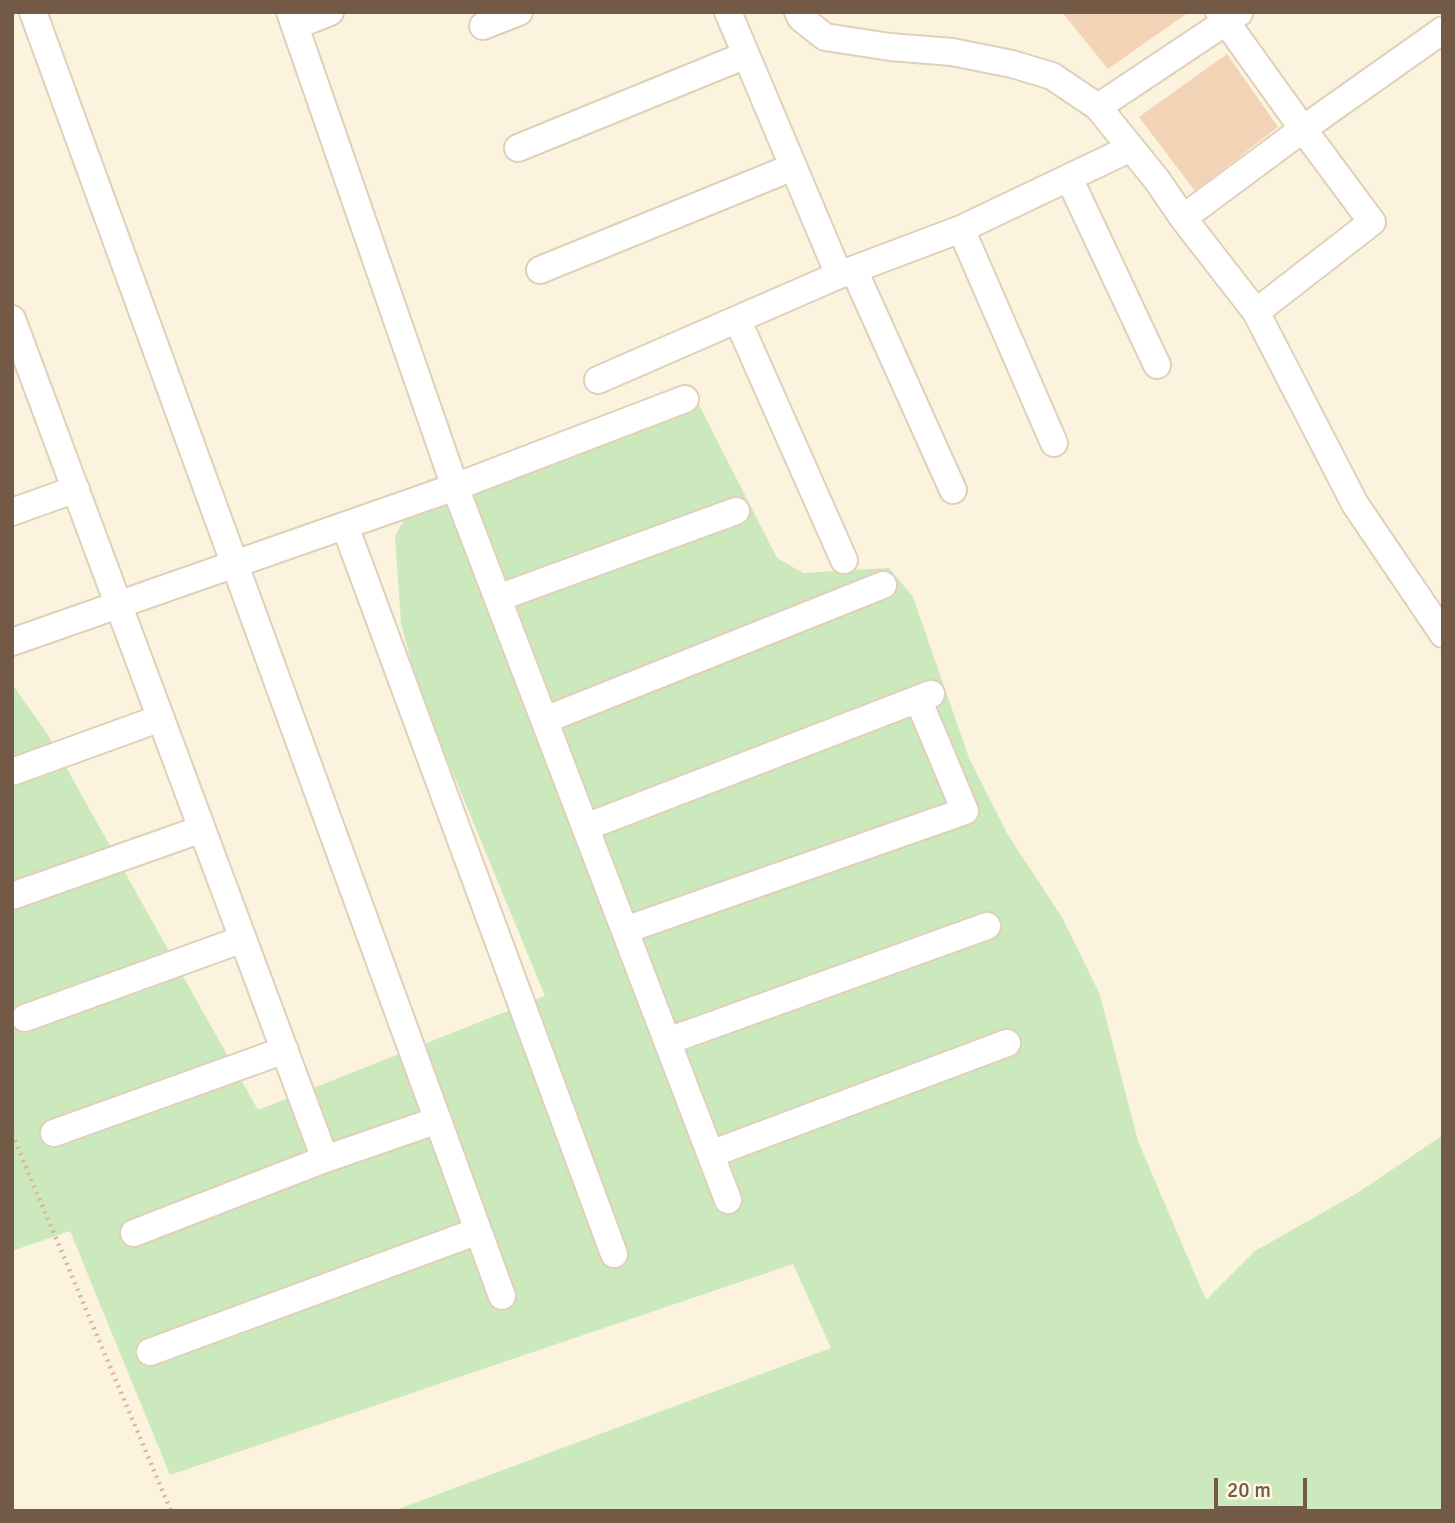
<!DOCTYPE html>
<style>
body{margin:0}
#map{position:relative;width:1455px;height:1523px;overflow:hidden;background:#fcf3de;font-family:Signika,sans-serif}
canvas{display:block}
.frame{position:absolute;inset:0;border:14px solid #725a46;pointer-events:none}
.scale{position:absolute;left:1214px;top:1478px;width:93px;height:32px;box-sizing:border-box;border:4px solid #725a46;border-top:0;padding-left:9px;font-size:21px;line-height:24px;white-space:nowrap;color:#725a46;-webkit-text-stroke:5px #fff7e4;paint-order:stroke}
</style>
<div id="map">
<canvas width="1455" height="1523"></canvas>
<div class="frame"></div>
<div class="scale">20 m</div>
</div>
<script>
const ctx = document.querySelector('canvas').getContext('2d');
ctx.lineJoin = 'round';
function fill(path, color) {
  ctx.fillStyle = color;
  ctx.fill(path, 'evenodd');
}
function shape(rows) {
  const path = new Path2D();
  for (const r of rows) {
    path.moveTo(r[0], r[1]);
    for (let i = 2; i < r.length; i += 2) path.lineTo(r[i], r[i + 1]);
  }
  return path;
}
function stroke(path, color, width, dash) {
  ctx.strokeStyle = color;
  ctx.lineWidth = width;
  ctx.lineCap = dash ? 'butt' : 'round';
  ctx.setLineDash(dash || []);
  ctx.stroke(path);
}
fill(shape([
 [696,399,777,558,803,573,889,568,913,597,969,758,1008,835,1063,919,1100,995,1138,1141,1206,1300,1255,1251,1359,1192,1443,1135,1443,1511,393,1511,831,1348,793,1264,170,1475,70,1231,12,1251,12,684,48,735,258,1110,545,996,417,686,401,623,395,536,427,480]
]), '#cbe9bd');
fill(shape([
 [1062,12,1189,12,1108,69],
 [1227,54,1278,127,1195,191,1139,117]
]), '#f2d3b5');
const street = shape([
 [33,12,502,1296],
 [290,12,455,487,728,1200],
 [728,12,839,275],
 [798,12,801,18,825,37,890,47,952,52,1012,64,1052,76,1098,107,1157,180,1183,218,1256,312,1355,504,1443,634],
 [295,26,330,12],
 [483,26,519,12],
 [1098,107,1239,13],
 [518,148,746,55],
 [1069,178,1157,365],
 [1183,218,1303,129,1219,12],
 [961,229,1054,443],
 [540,270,793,167],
 [854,270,953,490],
 [1256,312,1372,222,1303,129,1443,30],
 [12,319,325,1159],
 [738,321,844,560],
 [598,380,839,275,961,229,1131,148],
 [12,512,76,489],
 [345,526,614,1254],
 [498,598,736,511],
 [12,642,455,487,685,399],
 [545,720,883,585],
 [12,772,161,718],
 [586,827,931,694],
 [12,896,202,829],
 [625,930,965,811,918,699],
 [25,1018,243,939],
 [668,1041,987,926],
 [54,1133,285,1050],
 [711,1154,1007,1043],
 [134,1233,325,1159,438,1120],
 [150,1352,478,1231]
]);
stroke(street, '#e0d0ba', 30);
stroke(shape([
 [12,1134,171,1511]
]), '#d6b799', 4.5, [2, 5]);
stroke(street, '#fff', 26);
</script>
